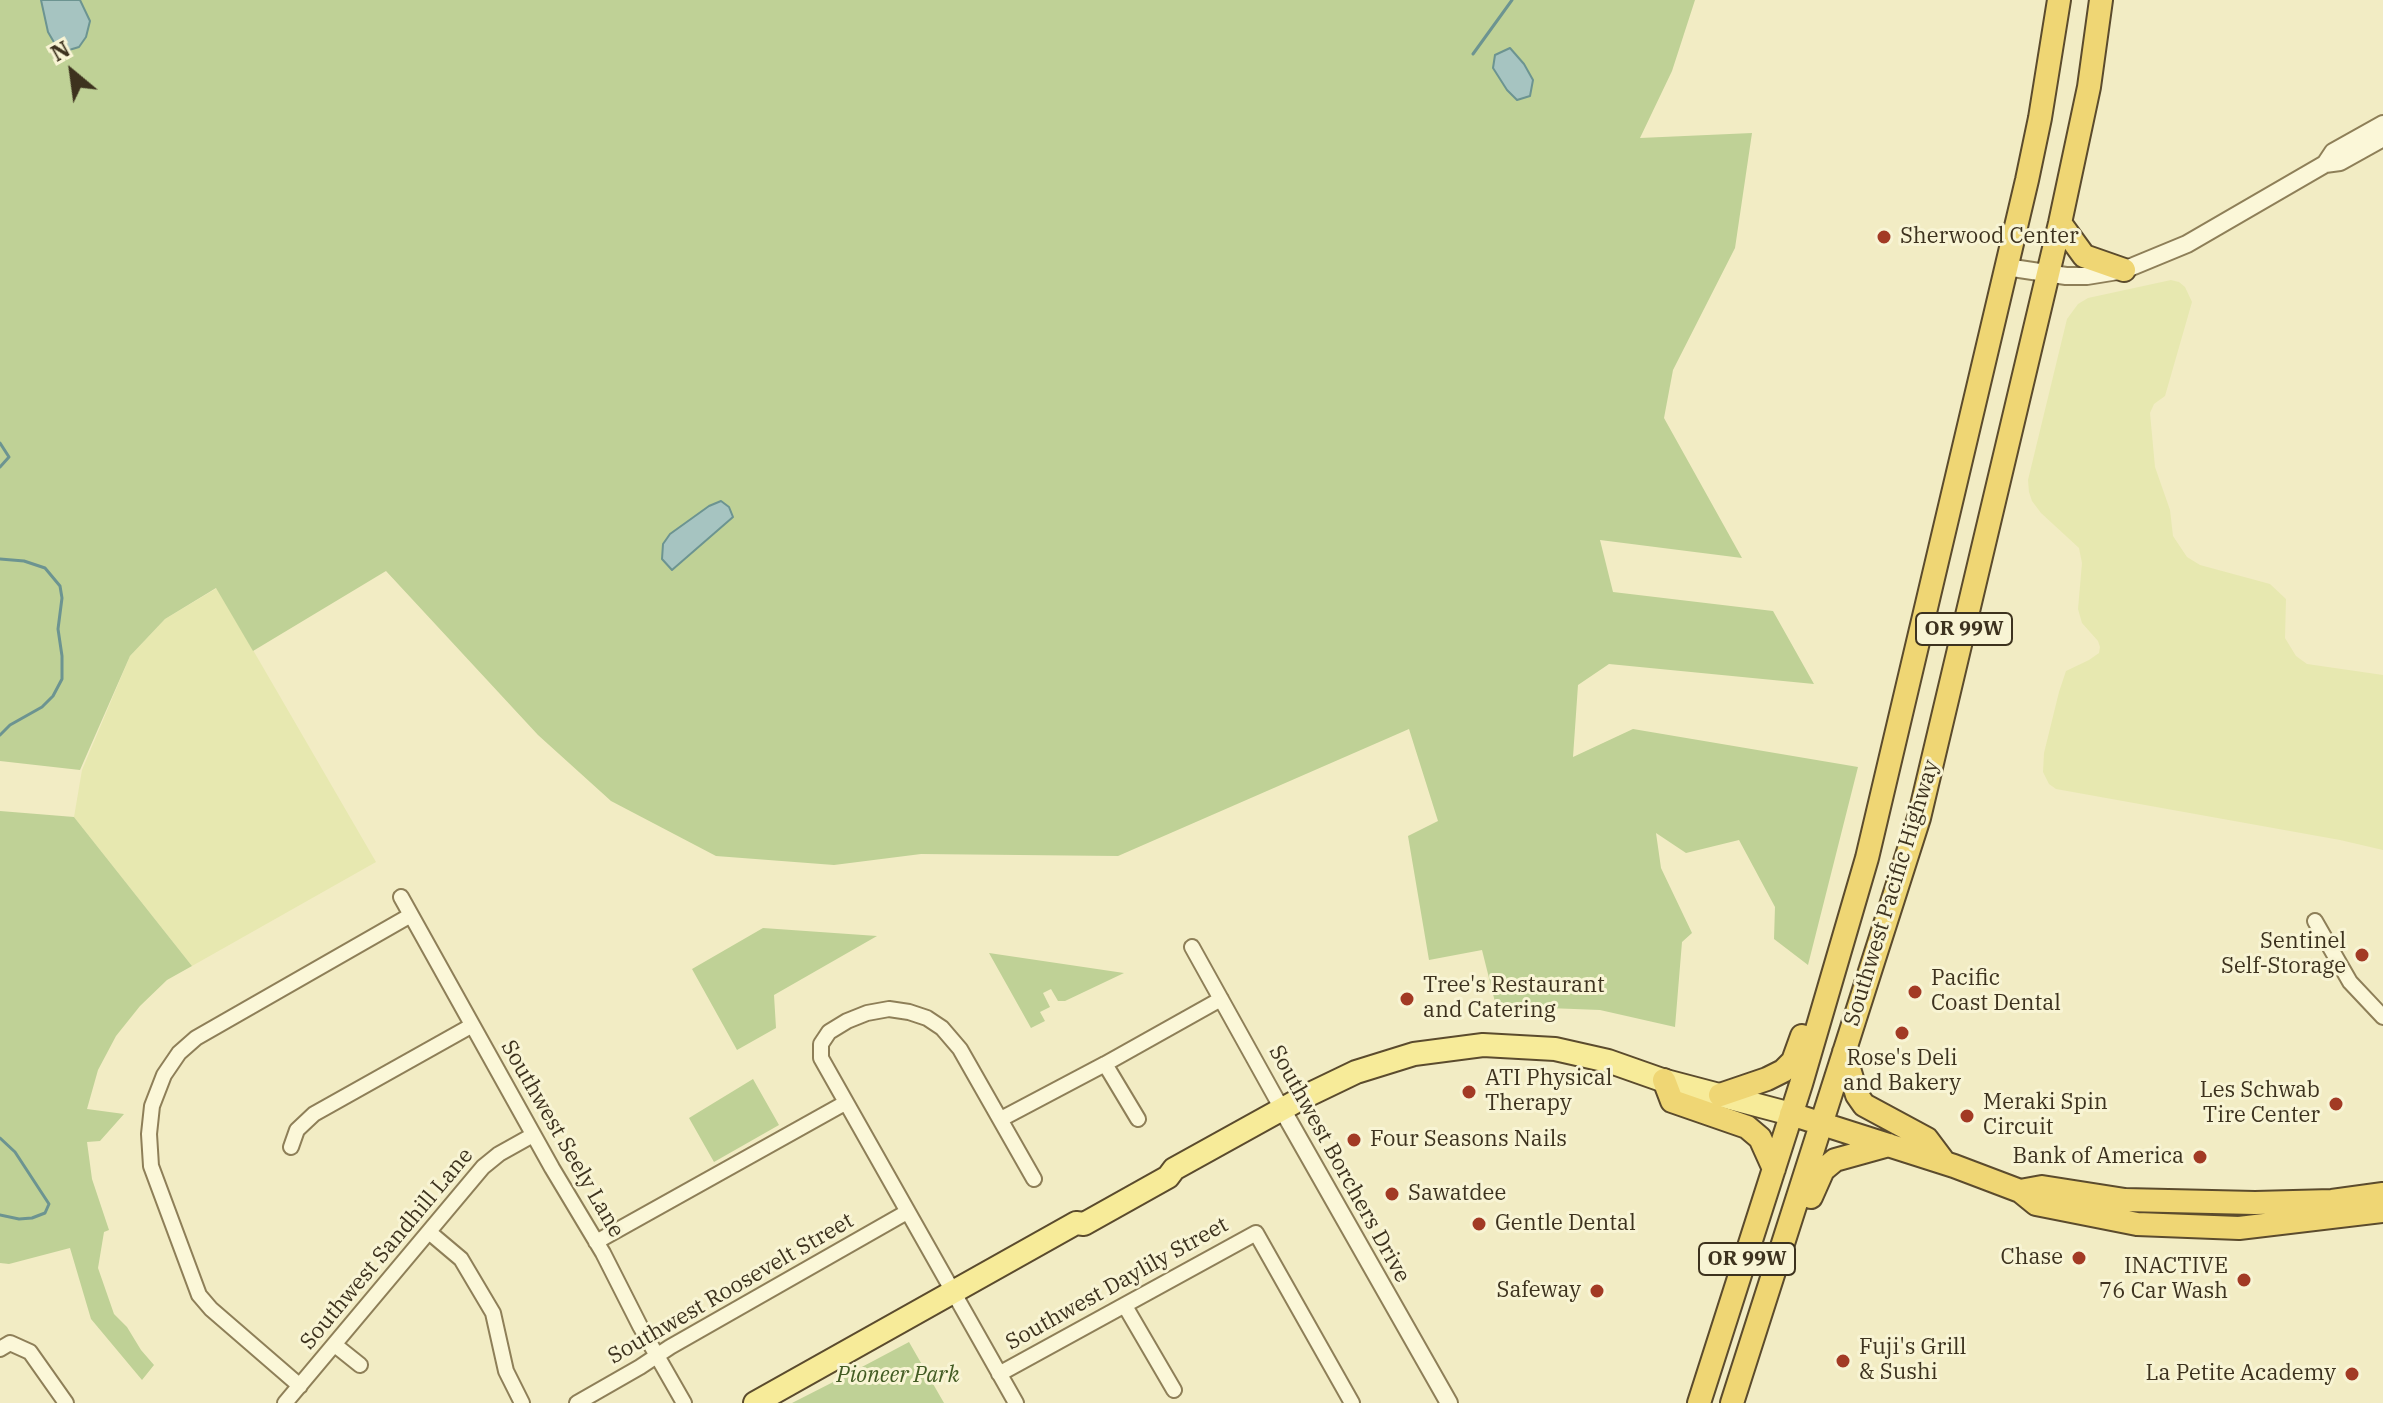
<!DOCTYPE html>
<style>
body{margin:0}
#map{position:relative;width:2383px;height:1403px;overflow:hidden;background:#f2ecc4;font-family:"IBM Plex Serif",serif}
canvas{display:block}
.north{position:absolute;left:32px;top:32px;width:80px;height:80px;-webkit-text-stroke:6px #f8f4d4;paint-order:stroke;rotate:331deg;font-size:22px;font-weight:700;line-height:32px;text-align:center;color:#3d321e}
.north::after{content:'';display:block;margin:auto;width:28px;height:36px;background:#3d321e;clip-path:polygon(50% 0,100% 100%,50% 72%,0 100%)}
</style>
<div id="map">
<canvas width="2383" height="1403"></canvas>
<div class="north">N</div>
</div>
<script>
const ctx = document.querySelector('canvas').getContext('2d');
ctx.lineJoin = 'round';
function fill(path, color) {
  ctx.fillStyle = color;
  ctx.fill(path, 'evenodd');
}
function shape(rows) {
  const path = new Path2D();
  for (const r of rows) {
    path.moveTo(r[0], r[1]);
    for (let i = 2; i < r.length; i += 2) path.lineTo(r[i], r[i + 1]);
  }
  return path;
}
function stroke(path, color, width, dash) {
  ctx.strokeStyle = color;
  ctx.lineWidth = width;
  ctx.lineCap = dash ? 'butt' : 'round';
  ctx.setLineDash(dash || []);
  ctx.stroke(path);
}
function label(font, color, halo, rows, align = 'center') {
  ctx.font = font + ' "IBM Plex Serif",serif';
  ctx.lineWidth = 6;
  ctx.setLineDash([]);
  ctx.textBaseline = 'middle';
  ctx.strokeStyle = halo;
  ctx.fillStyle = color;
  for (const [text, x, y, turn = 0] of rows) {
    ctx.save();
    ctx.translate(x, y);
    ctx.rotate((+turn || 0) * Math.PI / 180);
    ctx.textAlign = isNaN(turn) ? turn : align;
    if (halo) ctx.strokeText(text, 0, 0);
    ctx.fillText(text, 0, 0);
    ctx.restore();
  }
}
fill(shape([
 [2171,280,2179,282,2185,287,2192,302,2165,396,2154,404,2150,413,2155,467,2170,510,2173,536,2187,557,2200,565,2270,584,2286,599,2285,638,2296,656,2307,664,2383,675,2383,850,2340,840,2056,789,2049,784,2043,772,2044,753,2059,692,2066,671,2089,660,2099,653,2100,647,2098,641,2082,623,2078,609,2082,563,2079,548,2041,513,2032,501,2029,492,2028,480,2067,319,2078,304,2088,298],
 [217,588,376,862,192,966,74,817,82,770,130,656,165,619]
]), '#e7e8b0');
fill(shape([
 [0,0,41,0,48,32,79,47,86,37,90,21,80,0,1695,0,1672,71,1640,138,1752,133,1735,248,1673,370,1664,418,1742,558,1600,540,1613,592,1773,611,1814,684,1609,664,1578,685,1573,757,1633,729,1858,767,1808,965,1774,939,1775,907,1739,840,1686,853,1656,833,1661,868,1692,933,1682,942,1675,1027,1600,1010,1496,1006,1482,950,1429,960,1408,836,1438,821,1409,729,1118,856,921,854,834,865,716,856,611,801,538,735,386,571,253,651,216,588,165,619,130,656,80,770,0,761],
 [0,811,74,817,192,966,167,980,140,1006,116,1036,98,1070,87,1109,124,1114,100,1141,87,1142,92,1179,109,1230,104,1232,98,1268,114,1314,127,1327,141,1350,154,1365,142,1380,91,1319,70,1248,9,1264,0,1263],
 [763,928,877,936,774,995,776,1028,737,1050,692,969],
 [989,953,1124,973,1065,1001,1058,1001,1051,989,1043,993,1050,1007,1040,1012,1045,1021,1031,1028],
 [753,1079,779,1125,714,1162,689,1118],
 [909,1342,944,1403,792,1403,843,1377]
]), '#bfd196');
const water = shape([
 [41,0,80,0,90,21,86,37,79,47,69,50,55,44,48,32,41,0],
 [1510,48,1524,64,1533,80,1530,96,1517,100,1507,90,1493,68,1495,55,1510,48],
 [721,501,729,507,733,517,672,570,662,559,663,544,670,534,709,506,721,501]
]);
fill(water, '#a6c4c1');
stroke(water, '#6c9491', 2);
stroke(shape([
 [1473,54,1512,0],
 [0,443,9,457,0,467],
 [0,559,24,561,45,568,60,586,62,598,58,629,62,656,62,679,53,696,42,707,10,725,0,735],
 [0,1138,15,1152,49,1204,45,1213,32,1218,19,1219,0,1215]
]), '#6c9491', 3);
const minor = shape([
 [401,897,552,1168,603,1253,640,1326,684,1403],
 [2315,921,2350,982,2383,1017],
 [1192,947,1282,1109],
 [1105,1064,1138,1119],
 [1001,1119,1105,1064,1221,999],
 [291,1147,297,1130,314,1114,471,1026],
 [429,1232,461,1259,493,1313,506,1371,522,1403],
 [596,1242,845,1103],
 [1125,1306,1174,1390],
 [335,1345,360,1365],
 [0,1349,10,1343,30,1352,66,1403],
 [999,1374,1256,1233,1352,1403],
 [300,1386,211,1309,199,1295,151,1166,149,1134,152,1106,164,1075,179,1053,196,1038,411,915],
 [285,1403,483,1167,499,1154,533,1135],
 [577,1403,640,1367,670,1347,907,1212],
 [1016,1403,821,1058,821,1044,829,1032,847,1021,867,1013,889,1009,909,1012,927,1018,942,1028,960,1049,1034,1179]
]);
const tertiary = shape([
 [2325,164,2333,152,2383,124],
 [2006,267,2066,276,2087,276,2124,270,2187,244,2325,164,2340,162,2383,138],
 [1282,1109,1449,1403]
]);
const primary = shape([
 [755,1403,1076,1223,1084,1224,1168,1177,1174,1169,1304,1097,1356,1072,1414,1054,1483,1045,1555,1049,1608,1061,1662,1080,1791,1114]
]);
const trunk = shape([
 [2060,223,2084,256,2124,270],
 [1844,1052,1857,1095,1864,1105,1927,1139,1945,1163],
 [1664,1080,1672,1101,1747,1127,1760,1138,1774,1169],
 [1720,1095,1767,1079,1783,1071,1793,1061,1802,1036],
 [1791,1114,1954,1166,2020,1191,2036,1204,2137,1224,2239,1228,2383,1211],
 [2020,1191,2042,1187,2125,1200,2255,1203,2332,1201,2383,1194],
 [1811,1197,1823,1170,1835,1160,1889,1145],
 [1699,1403,1801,1084,1867,858,2027,180,2040,118,2059,0],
 [1732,1403,1919,818,2060,223,2089,87,2101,0]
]);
stroke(minor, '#8e7f58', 18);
stroke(tertiary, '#8e7f58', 20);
stroke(primary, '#5b4b2d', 26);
stroke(trunk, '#5b4b2d', 26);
stroke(minor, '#fbf7d8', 14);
stroke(tertiary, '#fbf7d8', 16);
stroke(primary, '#f7eb99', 22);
stroke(trunk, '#efd674', 22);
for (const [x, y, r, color] of [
 [1884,237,8,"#a23a24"],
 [2362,955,8,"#a23a24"],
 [1915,992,8,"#a23a24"],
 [1407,999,8,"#a23a24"],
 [1902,1033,8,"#a23a24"],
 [1469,1092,8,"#a23a24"],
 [2336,1104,8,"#a23a24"],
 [1967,1116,8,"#a23a24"],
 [1354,1140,8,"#a23a24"],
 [2200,1157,8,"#a23a24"],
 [1392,1194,8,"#a23a24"],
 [1479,1224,8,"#a23a24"],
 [2079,1258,8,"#a23a24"],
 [2244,1280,8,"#a23a24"],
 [1597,1291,8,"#a23a24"],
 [1843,1361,8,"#a23a24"],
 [2352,1374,8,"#a23a24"]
]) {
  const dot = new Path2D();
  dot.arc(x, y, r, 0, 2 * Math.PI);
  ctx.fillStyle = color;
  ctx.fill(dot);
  stroke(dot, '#f8f4d4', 3);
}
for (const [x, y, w] of [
 [1964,629,96],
 [1747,1259,96]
]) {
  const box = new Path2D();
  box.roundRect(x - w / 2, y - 16, w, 32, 6);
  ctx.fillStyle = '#f8f4d4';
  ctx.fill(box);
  stroke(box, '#3d321e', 2);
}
label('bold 20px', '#3d321e', null, [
 ["OR 99W",1964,629],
 ["OR 99W",1747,1259]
]);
label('22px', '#3d321e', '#f8f4d4', [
 ["Sherwood Center",1900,237],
 ["Sentinel",2346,942,"right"],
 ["Self-Storage",2346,967,"right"],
 ["Pacific",1931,979],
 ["Coast Dental",1931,1004],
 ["Tree's Restaurant",1423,986],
 ["and Catering",1423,1011],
 ["Rose's Deli",1902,1059,"center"],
 ["and Bakery",1902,1084,"center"],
 ["ATI Physical",1485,1079],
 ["Therapy",1485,1104],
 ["Les Schwab",2320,1091,"right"],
 ["Tire Center",2320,1116,"right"],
 ["Meraki Spin",1983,1103],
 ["Circuit",1983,1128],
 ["Four Seasons Nails",1370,1140],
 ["Bank of America",2184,1157,"right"],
 ["Sawatdee",1408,1194],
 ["Gentle Dental",1495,1224],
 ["Chase",2063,1258,"right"],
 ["INACTIVE",2228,1267,"right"],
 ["76 Car Wash",2228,1292,"right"],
 ["Safeway",1581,1291,"right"],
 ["Fuji's Grill",1859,1348],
 ["& Sushi",1859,1373],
 ["La Petite Academy",2336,1374,"right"]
], 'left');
label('22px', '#3d321e', '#f8f4d4', [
 ["Southwest Pacific Highway",1892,893,-73],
 ["Southwest Seely Lane",562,1139,60],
 ["Southwest Borchers Drive",1339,1164,61],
 ["Southwest Sandhill Lane",387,1249,-50],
 ["Southwest Daylily Street",1117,1284,-29],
 ["Southwest Roosevelt Street",731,1289,-30]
]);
label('italic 22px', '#425b23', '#f8f4d4', [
 ["Pioneer Park",898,1376]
]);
</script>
